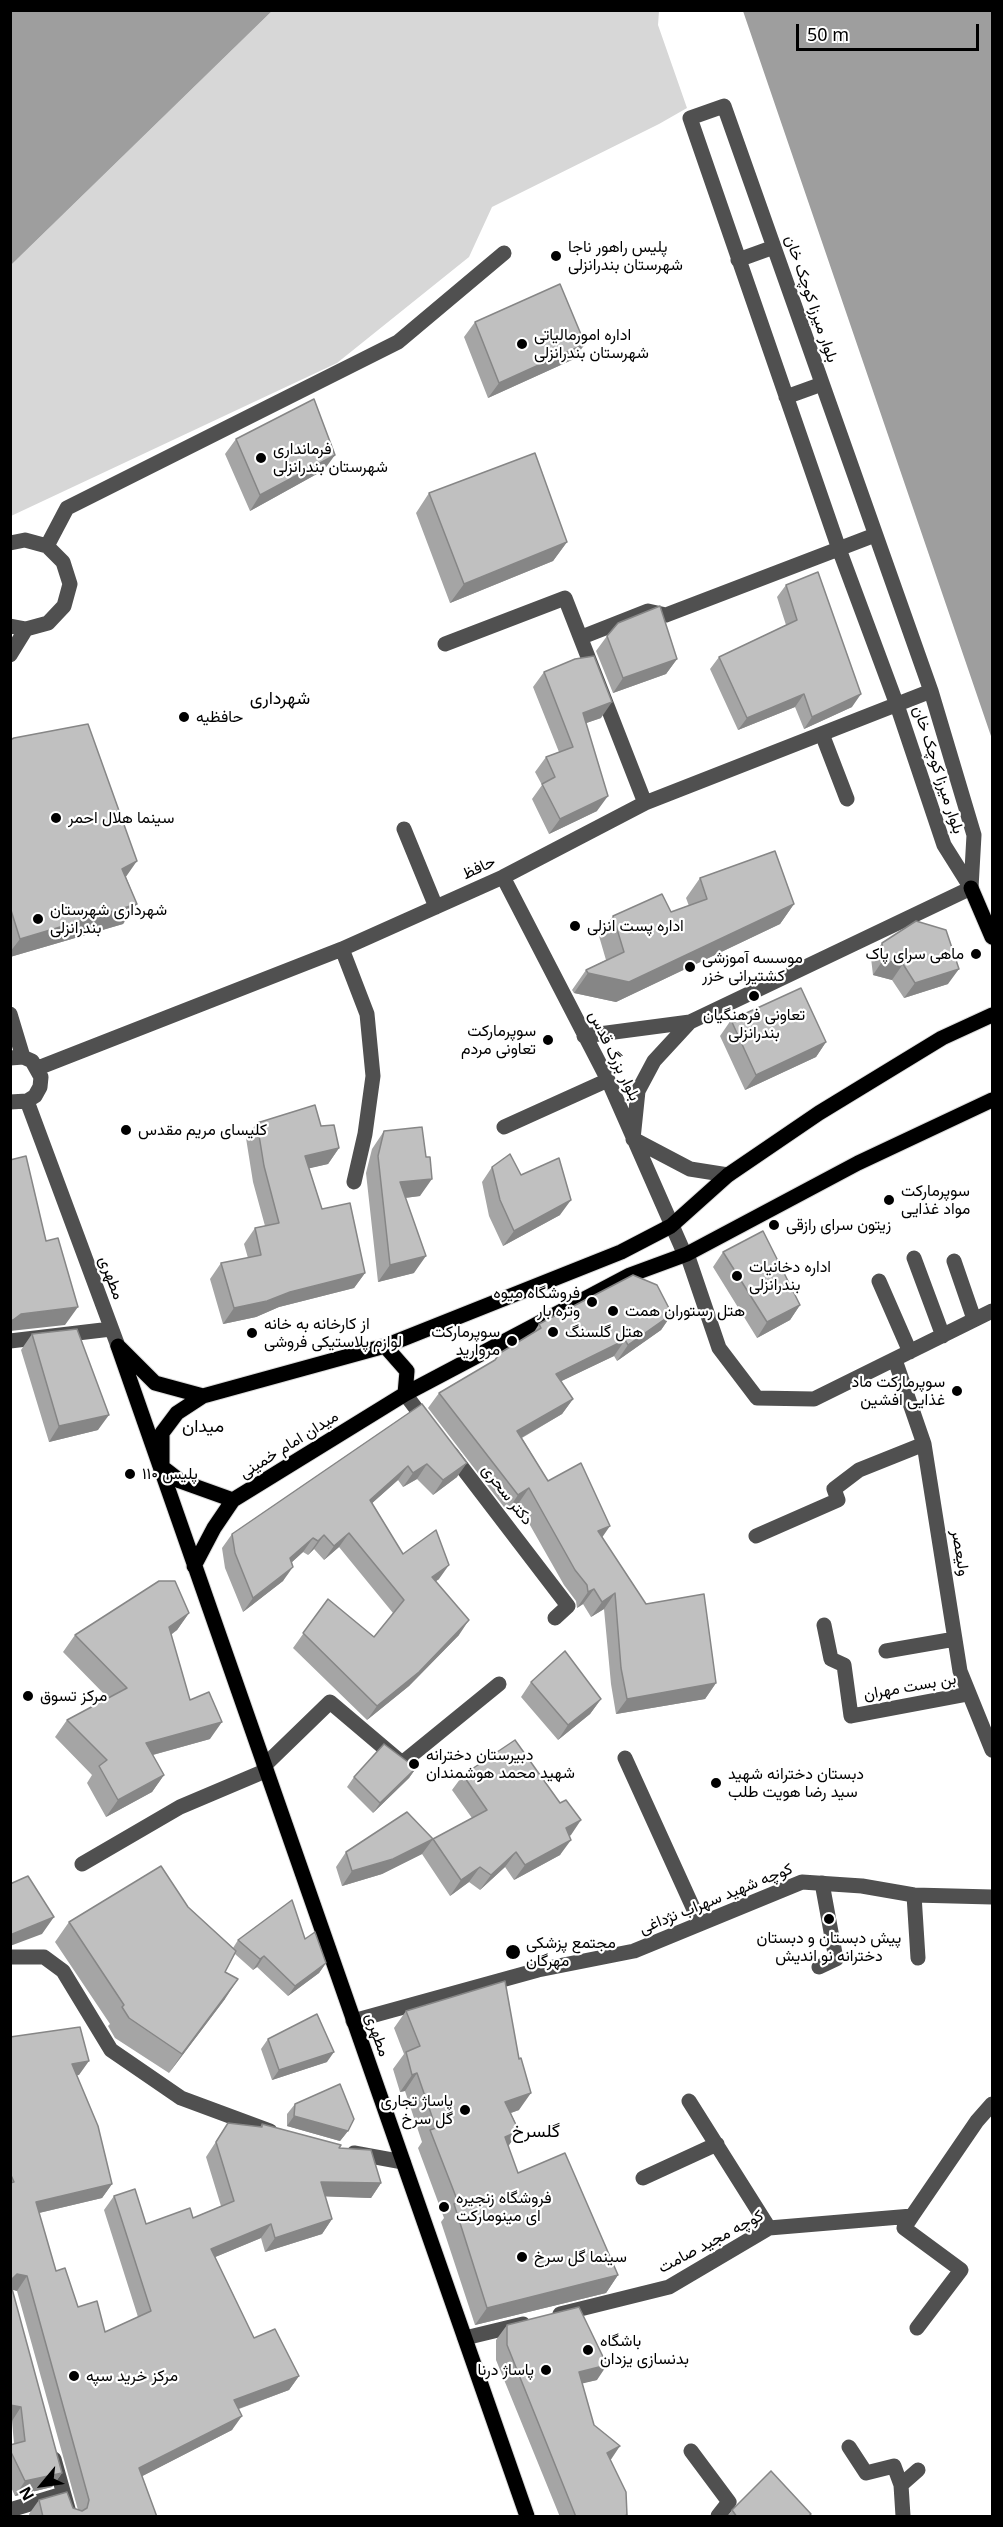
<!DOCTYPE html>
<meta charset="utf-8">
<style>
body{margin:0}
#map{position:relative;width:1003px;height:2527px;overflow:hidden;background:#fff;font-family:"Noto Sans",sans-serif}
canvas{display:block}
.frame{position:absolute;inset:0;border:12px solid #000;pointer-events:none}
.north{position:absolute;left:12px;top:2455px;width:60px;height:60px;-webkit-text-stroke:4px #fff;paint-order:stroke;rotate:241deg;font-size:16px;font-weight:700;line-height:24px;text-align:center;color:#000}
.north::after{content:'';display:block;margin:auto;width:21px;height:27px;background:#000;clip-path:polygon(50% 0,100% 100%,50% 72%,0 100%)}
.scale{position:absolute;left:796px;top:24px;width:183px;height:27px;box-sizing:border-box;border:3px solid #000;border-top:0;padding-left:8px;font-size:18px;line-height:21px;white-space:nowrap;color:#000;-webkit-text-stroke:4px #fff;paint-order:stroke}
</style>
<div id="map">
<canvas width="1003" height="2527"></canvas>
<div class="frame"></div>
<div class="north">N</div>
<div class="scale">50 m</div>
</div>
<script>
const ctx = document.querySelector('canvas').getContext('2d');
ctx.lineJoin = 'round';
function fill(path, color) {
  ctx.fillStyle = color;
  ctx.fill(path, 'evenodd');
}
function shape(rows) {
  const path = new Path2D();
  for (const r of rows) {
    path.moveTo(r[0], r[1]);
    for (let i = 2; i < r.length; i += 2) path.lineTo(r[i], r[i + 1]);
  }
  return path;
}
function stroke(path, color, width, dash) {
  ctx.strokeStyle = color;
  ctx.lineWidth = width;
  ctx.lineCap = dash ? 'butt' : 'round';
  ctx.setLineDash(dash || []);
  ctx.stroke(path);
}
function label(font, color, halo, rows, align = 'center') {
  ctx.font = font + ' "Noto Sans",Vazirmatn,sans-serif';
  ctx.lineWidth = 4.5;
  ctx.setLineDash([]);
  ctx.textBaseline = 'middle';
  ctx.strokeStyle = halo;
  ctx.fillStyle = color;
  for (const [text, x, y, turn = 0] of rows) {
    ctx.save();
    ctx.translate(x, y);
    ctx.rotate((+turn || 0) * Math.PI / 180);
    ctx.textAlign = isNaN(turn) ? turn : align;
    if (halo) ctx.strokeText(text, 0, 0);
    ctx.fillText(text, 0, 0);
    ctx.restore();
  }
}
fill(shape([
 [272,11,659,11,658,25,687,108,659,124,492,207,469,257,337,363,11,516,11,265]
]), '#d7d7d7');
fill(shape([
 [11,10,272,10,272,11,11,265],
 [743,11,992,11,992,739]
]), '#9e9e9e');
const major = shape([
 [971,888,992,937],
 [118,1346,527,2516],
 [385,1346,407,1371,405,1394,233,1500,180,1481,162,1467,162,1433,177,1413,203,1396,385,1346,621,1252,671,1226,728,1175,819,1113,942,1038,992,1015],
 [120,1348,155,1383,203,1396],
 [405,1394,630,1275,687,1254,858,1163,992,1100],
 [194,1566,214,1528,233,1500]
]);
stroke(major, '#dbdbdb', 17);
stroke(shape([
 [724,106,931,691,974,835,971,888,944,845,897,705,839,549,690,118,724,106],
 [738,260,774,247],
 [786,397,822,384],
 [10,543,25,540,47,546,63,562,70,584,64,606,48,623,26,629,10,626],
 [47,546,67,508,398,342,504,253],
 [582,637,648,611,666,615,875,535],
 [445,644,565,598,645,803],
 [10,655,26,629],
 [822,734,847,799],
 [404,829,436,907],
 [503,877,608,1080,685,1255],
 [342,949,367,1014,373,1076,365,1134,354,1182],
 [10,1014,23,1057],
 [690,1022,654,1061,638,1091,633,1139,690,1169,728,1175],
 [584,1036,690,1022,971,888],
 [10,1058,23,1057,32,1061,41,1077,40,1087,35,1096,27,1101,10,1102],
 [38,1068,342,949,503,877,645,803,931,691],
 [27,1101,118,1346],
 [504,1127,608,1080],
 [687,1254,719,1348,757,1398,814,1399,992,1311],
 [914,1258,943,1336],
 [954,1261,974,1319],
 [879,1281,910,1352],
 [10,1341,111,1329],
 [895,1360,924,1444,960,1671,992,1750],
 [405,1394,427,1423],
 [451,1453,568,1606,555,1618],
 [756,1536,838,1500,834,1489,859,1470,924,1444],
 [824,1625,831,1659,844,1665,851,1716,968,1694],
 [886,1651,955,1639],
 [625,1758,700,1923],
 [264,1766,330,1702,402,1763,499,1684],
 [82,1864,180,1807,265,1771],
 [914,1895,918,1958],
 [10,1957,44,1957,63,1971,111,2050,181,2098,270,2131],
 [819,1967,836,1959,822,1883],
 [353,2021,538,1970,634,1951,802,1882,862,1886,914,1895,992,1897],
 [689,2101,769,2228],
 [354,2153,403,2162],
 [643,2178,717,2144],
 [912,2216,904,2228,961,2270,917,2328],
 [560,2314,669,2287,769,2228,912,2216,977,2121,992,2104],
 [465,2338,523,2324],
 [849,2447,866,2473,894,2466,901,2485],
 [691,2451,729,2502,718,2516],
 [54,2459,70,2516],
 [10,2510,56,2496],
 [903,2516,901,2485,918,2470]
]), '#505050', 15);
stroke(major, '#000', 15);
fill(shape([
 [475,322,574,359,488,398,464,337],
 [236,439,324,470,250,511,225,454],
 [429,493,567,542,553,561,450,603,416,513],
 [786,585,852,707,804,729,795,707,738,730,710,669,719,657,786,625,777,597],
 [607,636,677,659,666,674,613,693,596,651],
 [544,672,601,718,586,723,597,811,549,834,532,799,542,785,535,772,546,757,559,752,533,687],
 [10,740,126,877,137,904,123,924,10,957],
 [700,878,794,904,780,924,616,1002,574,993,572,990,586,970,606,960,599,936,613,916,671,912,689,906,686,898],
 [882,943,948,984,904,998,892,980,873,975,871,958],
 [731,1020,826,1042,816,1057,745,1090,720,1036],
 [257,1123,321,1126,339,1148,328,1164,309,1168,322,1209,365,1273,354,1288,279,1307,256,1317,223,1324,210,1279,221,1263,248,1258,244,1244,255,1228,265,1226,253,1182,246,1138],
 [384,1131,420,1196,405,1198,414,1273,378,1282,366,1173,372,1149],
 [492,1167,521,1175,560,1215,503,1246,489,1216,482,1182],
 [723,1252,800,1305,790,1320,757,1338,713,1267],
 [672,1314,661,1330,617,1361,614,1356,561,1381,573,1399,562,1414,522,1438,548,1481,602,1537,646,1604,716,1683,705,1699,616,1714,611,1684,604,1609,591,1617,583,1604,577,1608,576,1601,564,1585,518,1504,507,1511,428,1408,439,1393,495,1361,534,1332,539,1324],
 [32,1334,98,1430,49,1442,21,1350],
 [422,1404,457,1477,433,1495,417,1479,403,1487,398,1480,372,1503,403,1554,439,1579,436,1581,459,1635,409,1686,367,1720,293,1648,328,1599,374,1637,393,1613,339,1547,324,1560,314,1549,308,1555,303,1552,292,1562,283,1581,243,1612,225,1568,222,1548,232,1534],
 [189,1613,177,1630,171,1635,190,1700,210,1739,153,1755,164,1775,152,1792,106,1817,87,1783,92,1775,55,1737,67,1720,108,1698,63,1652,75,1635],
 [531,1682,601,1699,590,1714,558,1740,521,1697],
 [416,1768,409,1778,373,1813,347,1787,354,1777],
 [463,1775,571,1835,569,1836,560,1855,514,1880,505,1867,480,1890,469,1882,450,1896,422,1854,382,1874,342,1886,336,1867,346,1852,433,1839,472,1818,452,1790],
 [188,1907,233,1948,238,1940,305,1939,326,1963,319,1973,288,1996,257,1967,253,1970,235,1954,225,1972,225,1999,169,2073,115,2038,108,2026,110,2024,55,1942,69,1922],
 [406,2011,519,2110,511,2113,519,2131,508,2146,518,2173,618,2275,606,2293,475,2325,441,2222,444,2218,418,2148,422,2142,405,2091,400,2092,393,2069,404,2054,394,2028],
 [10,2037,79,2075,77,2075,112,2184,102,2198,39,2213,56,2271,78,2307,105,2332,138,2317,104,2210,114,2196,146,2224,193,2218,221,2206,206,2157,228,2123,260,2127,262,2124,339,2148,381,2183,371,2198,325,2196,332,2219,322,2234,265,2252,261,2238,215,2257,254,2338,299,2376,289,2390,239,2409,232,2430,142,2476,157,2517,30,2517,29,2514,39,2500,78,2510,17,2291,12,2289,62,2473,52,2487,15,2496,10,2485,10,2445,14,2444,12,2421,10,2421],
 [268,2039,327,2062,272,2080,261,2049],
 [295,2104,348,2131,340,2141,287,2126,287,2114],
 [507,2325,597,2380,582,2383,594,2425,610,2460,627,2515,625,2517,560,2517,496,2360,496,2340],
 [732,2510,811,2514,809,2517,727,2517]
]), '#a5a5a5');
fill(shape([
 [585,344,574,359,488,398,499,383],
 [335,455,324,470,250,511,260,495],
 [567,542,553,561,450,603,464,584],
 [677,659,666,674,613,693,623,678],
 [804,694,795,707,738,730,747,718],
 [861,694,852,707,804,729,812,717],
 [612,702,601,718,572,728,583,713],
 [608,796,597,811,549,834,560,819],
 [137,861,123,881,122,869],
 [137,904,123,924,10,957,10,952,20,939],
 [794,904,780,924,616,1002,574,993,588,973],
 [883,960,903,964,892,980,873,975],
 [959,969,948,984,904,998,915,983],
 [826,1042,816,1057,745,1090,756,1075],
 [339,1148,328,1164,294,1172,305,1156],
 [432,1179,420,1196,388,1200,400,1182],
 [571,1200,560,1215,503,1246,514,1231],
 [426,1256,414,1273,378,1282,390,1265],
 [365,1273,354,1288,279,1307,256,1317,223,1324,234,1308,290,1292],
 [800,1305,790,1320,757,1338,767,1322],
 [78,1307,65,1325,10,1331,10,1320,21,1314],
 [672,1314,661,1330,617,1361,628,1345],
 [625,1340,614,1356,545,1389,556,1374],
 [573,1399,562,1414,507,1446,517,1431],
 [109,1415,98,1430,49,1442,59,1426],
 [467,1463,457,1477,433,1495,443,1480],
 [427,1464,417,1479,403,1487,413,1473],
 [408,1466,398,1480,360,1514,370,1500],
 [529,1488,518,1504,507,1511,518,1495],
 [610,1526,599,1542,598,1531],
 [349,1533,339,1547,324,1560,334,1546],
 [324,1535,314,1549,308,1555,318,1541],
 [313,1538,303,1552,280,1573,290,1558],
 [449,1565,439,1579,422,1591,432,1577],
 [293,1567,283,1581,243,1612,253,1598],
 [594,1589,583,1604,577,1608,588,1592],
 [615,1593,604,1609,591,1617,602,1602],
 [189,1613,177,1630,157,1644,169,1627],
 [469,1620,459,1635,409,1686,367,1720,377,1706],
 [716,1683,705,1699,616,1714,627,1699],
 [601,1699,590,1714,558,1740,568,1725],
 [222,1722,210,1739,134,1760,146,1743],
 [416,1768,409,1778,373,1813,380,1803],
 [164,1775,152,1792,106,1817,118,1800],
 [581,1820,571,1835,555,1843,566,1828],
 [433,1839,422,1854,382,1874,342,1886,352,1871],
 [571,1840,560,1855,514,1880,525,1865],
 [516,1852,505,1867,480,1890,491,1875],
 [480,1867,469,1882,450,1896,461,1880],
 [54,1917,42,1934,10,1946,10,1935],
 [264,1956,257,1967,253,1970,260,1959],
 [326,1963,319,1973,288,1996,295,1986],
 [238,1979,225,1999,169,2073,182,2054],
 [334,2052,327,2062,272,2080,279,2070],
 [89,2061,79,2075,63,2078,72,2064],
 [417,2073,405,2091,400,2092,412,2075],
 [531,2093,519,2110,493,2119,505,2102],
 [294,2116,348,2131,340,2141,287,2126],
 [519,2131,507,2148,505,2137],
 [321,2182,381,2183,371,2198,311,2196],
 [112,2184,102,2198,26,2216,36,2202],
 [332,2219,322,2234,265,2252,275,2238],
 [271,2224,261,2238,201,2263,211,2249],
 [17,2274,27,2276,17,2291,10,2289,10,2280],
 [618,2275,606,2293,475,2325,487,2308],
 [607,2365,597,2380,568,2387,579,2372],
 [299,2376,289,2390,224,2414,234,2400],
 [10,2405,21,2407,12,2421,10,2421],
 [242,2416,232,2430,129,2483,139,2468],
 [620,2446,610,2461,607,2453],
 [62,2473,52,2487,15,2496,25,2481]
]), '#868686');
const building = shape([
 [560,284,585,344,499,383,475,322,560,284],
 [314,399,335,455,260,495,236,439,314,399],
 [535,453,567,542,464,584,429,493,535,453],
 [818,572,861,694,812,717,804,694,747,718,719,657,797,620,786,585,818,572],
 [660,606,677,659,623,678,607,636,618,623,660,606],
 [594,656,612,702,583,713,608,796,560,819,542,784,555,777,546,757,573,747,544,672,575,659,594,656],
 [88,724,137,861,122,869,137,904,20,939,10,907,10,740,14,738,88,724],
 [775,851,794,904,629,982,588,973,586,970,624,952,613,916,662,894,671,912,707,899,700,878,775,851],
 [916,921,946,930,959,969,915,983,903,964,883,960,882,943,916,921],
 [801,988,826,1042,756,1075,731,1020,801,988],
 [315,1105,321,1126,334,1125,339,1148,305,1156,322,1209,350,1203,365,1273,290,1292,267,1301,234,1308,221,1263,261,1255,255,1228,279,1223,264,1166,257,1123,315,1105],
 [422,1127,426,1157,430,1157,432,1179,400,1182,426,1256,390,1265,378,1156,384,1131,422,1127],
 [510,1154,521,1175,559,1158,571,1200,514,1231,500,1200,492,1167,510,1154],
 [26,1156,46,1241,58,1238,78,1307,21,1314,13,1320,10,1320,10,1160,26,1156],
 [763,1231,800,1305,767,1322,723,1252,763,1231],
 [633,1275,657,1285,672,1314,628,1345,625,1340,556,1374,573,1399,517,1431,548,1481,581,1463,610,1526,598,1531,646,1604,704,1594,716,1683,627,1699,621,1668,615,1593,602,1602,594,1589,588,1592,587,1585,575,1570,529,1488,518,1495,439,1393,495,1360,500,1353,541,1328,539,1324,633,1275],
 [77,1329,109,1415,59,1426,32,1334,77,1329],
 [422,1404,467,1463,443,1480,427,1464,413,1473,408,1466,370,1500,403,1554,436,1530,449,1565,432,1577,469,1620,419,1672,377,1706,303,1633,328,1599,374,1637,404,1600,349,1533,334,1546,324,1535,318,1541,313,1538,290,1558,293,1567,253,1598,235,1553,232,1534,422,1404],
 [159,1581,175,1581,189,1613,169,1627,190,1700,209,1692,222,1722,146,1743,164,1775,118,1800,99,1766,107,1760,67,1720,127,1688,75,1635,159,1581],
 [565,1651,601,1699,568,1725,531,1682,565,1651],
 [515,1740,560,1803,566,1800,581,1820,566,1828,571,1840,525,1865,516,1852,491,1875,480,1867,461,1880,433,1839,487,1810,463,1775,515,1740],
 [384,1744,416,1768,380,1803,354,1777,384,1744],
 [407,1812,433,1839,393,1859,352,1871,346,1852,407,1812],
 [161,1866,188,1907,236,1951,225,1972,238,1979,182,2054,129,2018,122,2007,124,2005,69,1922,161,1866],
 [28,1876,54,1917,10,1935,10,1884,28,1876],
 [292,1900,305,1939,315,1932,326,1963,295,1986,264,1956,260,1959,238,1940,292,1900],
 [505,1981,519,2059,521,2058,531,2093,505,2102,519,2131,505,2137,518,2173,565,2153,618,2275,487,2308,454,2204,458,2202,430,2130,436,2128,417,2073,412,2075,406,2052,420,2046,406,2011,505,1981],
 [317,2014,334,2052,279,2070,268,2039,317,2014],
 [80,2027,89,2061,72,2064,98,2126,112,2184,36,2202,56,2271,65,2268,78,2307,97,2301,105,2332,151,2311,114,2196,135,2189,146,2224,190,2208,193,2218,234,2201,216,2142,228,2123,262,2127,262,2124,341,2145,339,2148,371,2150,381,2183,321,2182,332,2219,275,2238,271,2224,211,2249,254,2338,275,2329,299,2376,234,2400,242,2416,139,2468,157,2517,43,2517,39,2500,67,2492,73,2508,82,2511,87,2508,89,2500,27,2276,17,2274,11,2280,11,2285,62,2473,25,2481,10,2450,10,2445,25,2441,21,2407,10,2405,10,2183,14,2182,10,2173,10,2037,80,2027],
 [340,2084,354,2119,348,2131,294,2116,295,2104,340,2084],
 [579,2307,607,2365,579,2372,594,2425,620,2446,607,2453,626,2492,627,2515,621,2517,576,2517,507,2345,507,2325,579,2307],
 [771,2471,811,2514,808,2517,737,2517,732,2510,771,2471]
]);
fill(building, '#c0c0c0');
stroke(building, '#868686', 1.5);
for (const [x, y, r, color] of [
 [556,256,6,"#000"],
 [522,344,6,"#000"],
 [261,458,6,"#000"],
 [184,717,6,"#000"],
 [56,818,6,"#000"],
 [38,919,6,"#000"],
 [575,926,6,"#000"],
 [976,954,6,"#000"],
 [690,967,6,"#000"],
 [754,996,6,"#000"],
 [548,1040,6,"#000"],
 [126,1130,6,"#000"],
 [889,1200,6,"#000"],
 [774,1225,6,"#000"],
 [737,1276,6,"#000"],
 [592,1302,6,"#000"],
 [613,1311,6,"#000"],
 [553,1332,6,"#000"],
 [252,1333,6,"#000"],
 [512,1341,6,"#000"],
 [957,1391,6,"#000"],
 [130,1474,6,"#000"],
 [28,1696,6,"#000"],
 [414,1764,6,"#000"],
 [716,1783,6,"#000"],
 [829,1919,6,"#000"],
 [513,1952,8,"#000"],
 [465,2110,6,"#000"],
 [444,2207,6,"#000"],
 [522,2257,6,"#000"],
 [588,2350,6,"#000"],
 [546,2370,6,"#000"],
 [74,2376,6,"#000"]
]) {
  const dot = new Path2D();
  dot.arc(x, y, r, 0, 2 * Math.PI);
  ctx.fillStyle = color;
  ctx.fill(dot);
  stroke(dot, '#fff', 2);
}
label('16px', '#000', '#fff', [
 ["پلیس راهور ناجا",568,247],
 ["شهرستان بندرانزلی",568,265],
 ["اداره امورمالیاتی",534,335],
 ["شهرستان بندرانزلی",534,353],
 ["فرمانداری",273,449],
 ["شهرستان بندرانزلی",273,467],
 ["حافظیه",196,717],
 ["سینما هلال احمر",68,818],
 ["شهرداری شهرستان",50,910],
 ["بندرانزلی",50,928],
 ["اداره پست انزلی",587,926],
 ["ماهی سرای پاک",964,954,"right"],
 ["موسسه آموزشی",702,958],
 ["کشتیرانی خزر",702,976],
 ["تعاونی فرهنگیان",754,1015,"center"],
 ["بندرانزلی",754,1033,"center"],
 ["سوپرمارکت",536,1031,"right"],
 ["تعاونی مردم",536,1049,"right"],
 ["کلیسای مریم مقدس",138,1130],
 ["سوپرمارکت",901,1191],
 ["مواد غذایی",901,1209],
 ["زیتون سرای رازقی",786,1225],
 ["اداره دخانیات",749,1267],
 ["بندرانزلی",749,1285],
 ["فروشگاه میوه",580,1293,"right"],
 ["وتره بار",580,1311,"right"],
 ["هتل رستوران همت",625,1311],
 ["از کارخانه به خانه",264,1324],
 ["لوازم پلاستیکی فروشی",264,1342],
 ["سوپرمارکت",500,1332,"right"],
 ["مروارید",500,1350,"right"],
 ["هتل گلسنگ",565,1332],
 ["سوپرمارکت ماد",945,1382,"right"],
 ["غذایی افشین",945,1400,"right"],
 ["پلیس ۱۱۰",142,1474],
 ["مرکز تسوق",40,1696],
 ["دبیرستان دخترانه",426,1755],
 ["شهید محمد هوشمندان",426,1773],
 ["دبستان دخترانه شهید",728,1774],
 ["سید رضا هویت طلب",728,1792],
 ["پیش دبستان و دبستان",829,1938,"center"],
 ["دخترانه نو اندیش",829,1956,"center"],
 ["مجتمع پزشکی",526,1943],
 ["مهرگان",526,1961],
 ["پاساژ تجاری",453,2101,"right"],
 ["گل سرخ",453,2119,"right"],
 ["فروشگاه زنجیره",456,2198],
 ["ای مینومارکت",456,2216],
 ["سینما گل سرخ",534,2257],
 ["باشگاه",600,2341],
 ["بدنسازی یزدان",600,2359],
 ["پاساژ درنا",534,2370,"right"],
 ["مرکز خرید سپه",86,2376]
], 'left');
label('16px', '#000', '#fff', [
 ["بلوار میرزا کوچک خان",811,299,71],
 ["بلوار میرزا کوچک خان",938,770,72],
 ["حافظ",479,868,-25],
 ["بلوار بزرگ قدس",614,1056,64],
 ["مطهری",111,1278,70],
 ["میدان امام خمینی",289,1445,-32],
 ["دکتر سحری",507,1495,52],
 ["ولیعصر",960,1553,81],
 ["بن بست مهران",910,1687,-10],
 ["کوچه شهید سهراب نژداغی",716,1899,-22],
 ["مطهری",377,2035,71],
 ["کوچه مجید صامت",711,2242,-28]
]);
label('18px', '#000', '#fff', [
 ["شهرداری",280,699],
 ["میدان",203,1427],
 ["گلسرخ",536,2132]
]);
</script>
